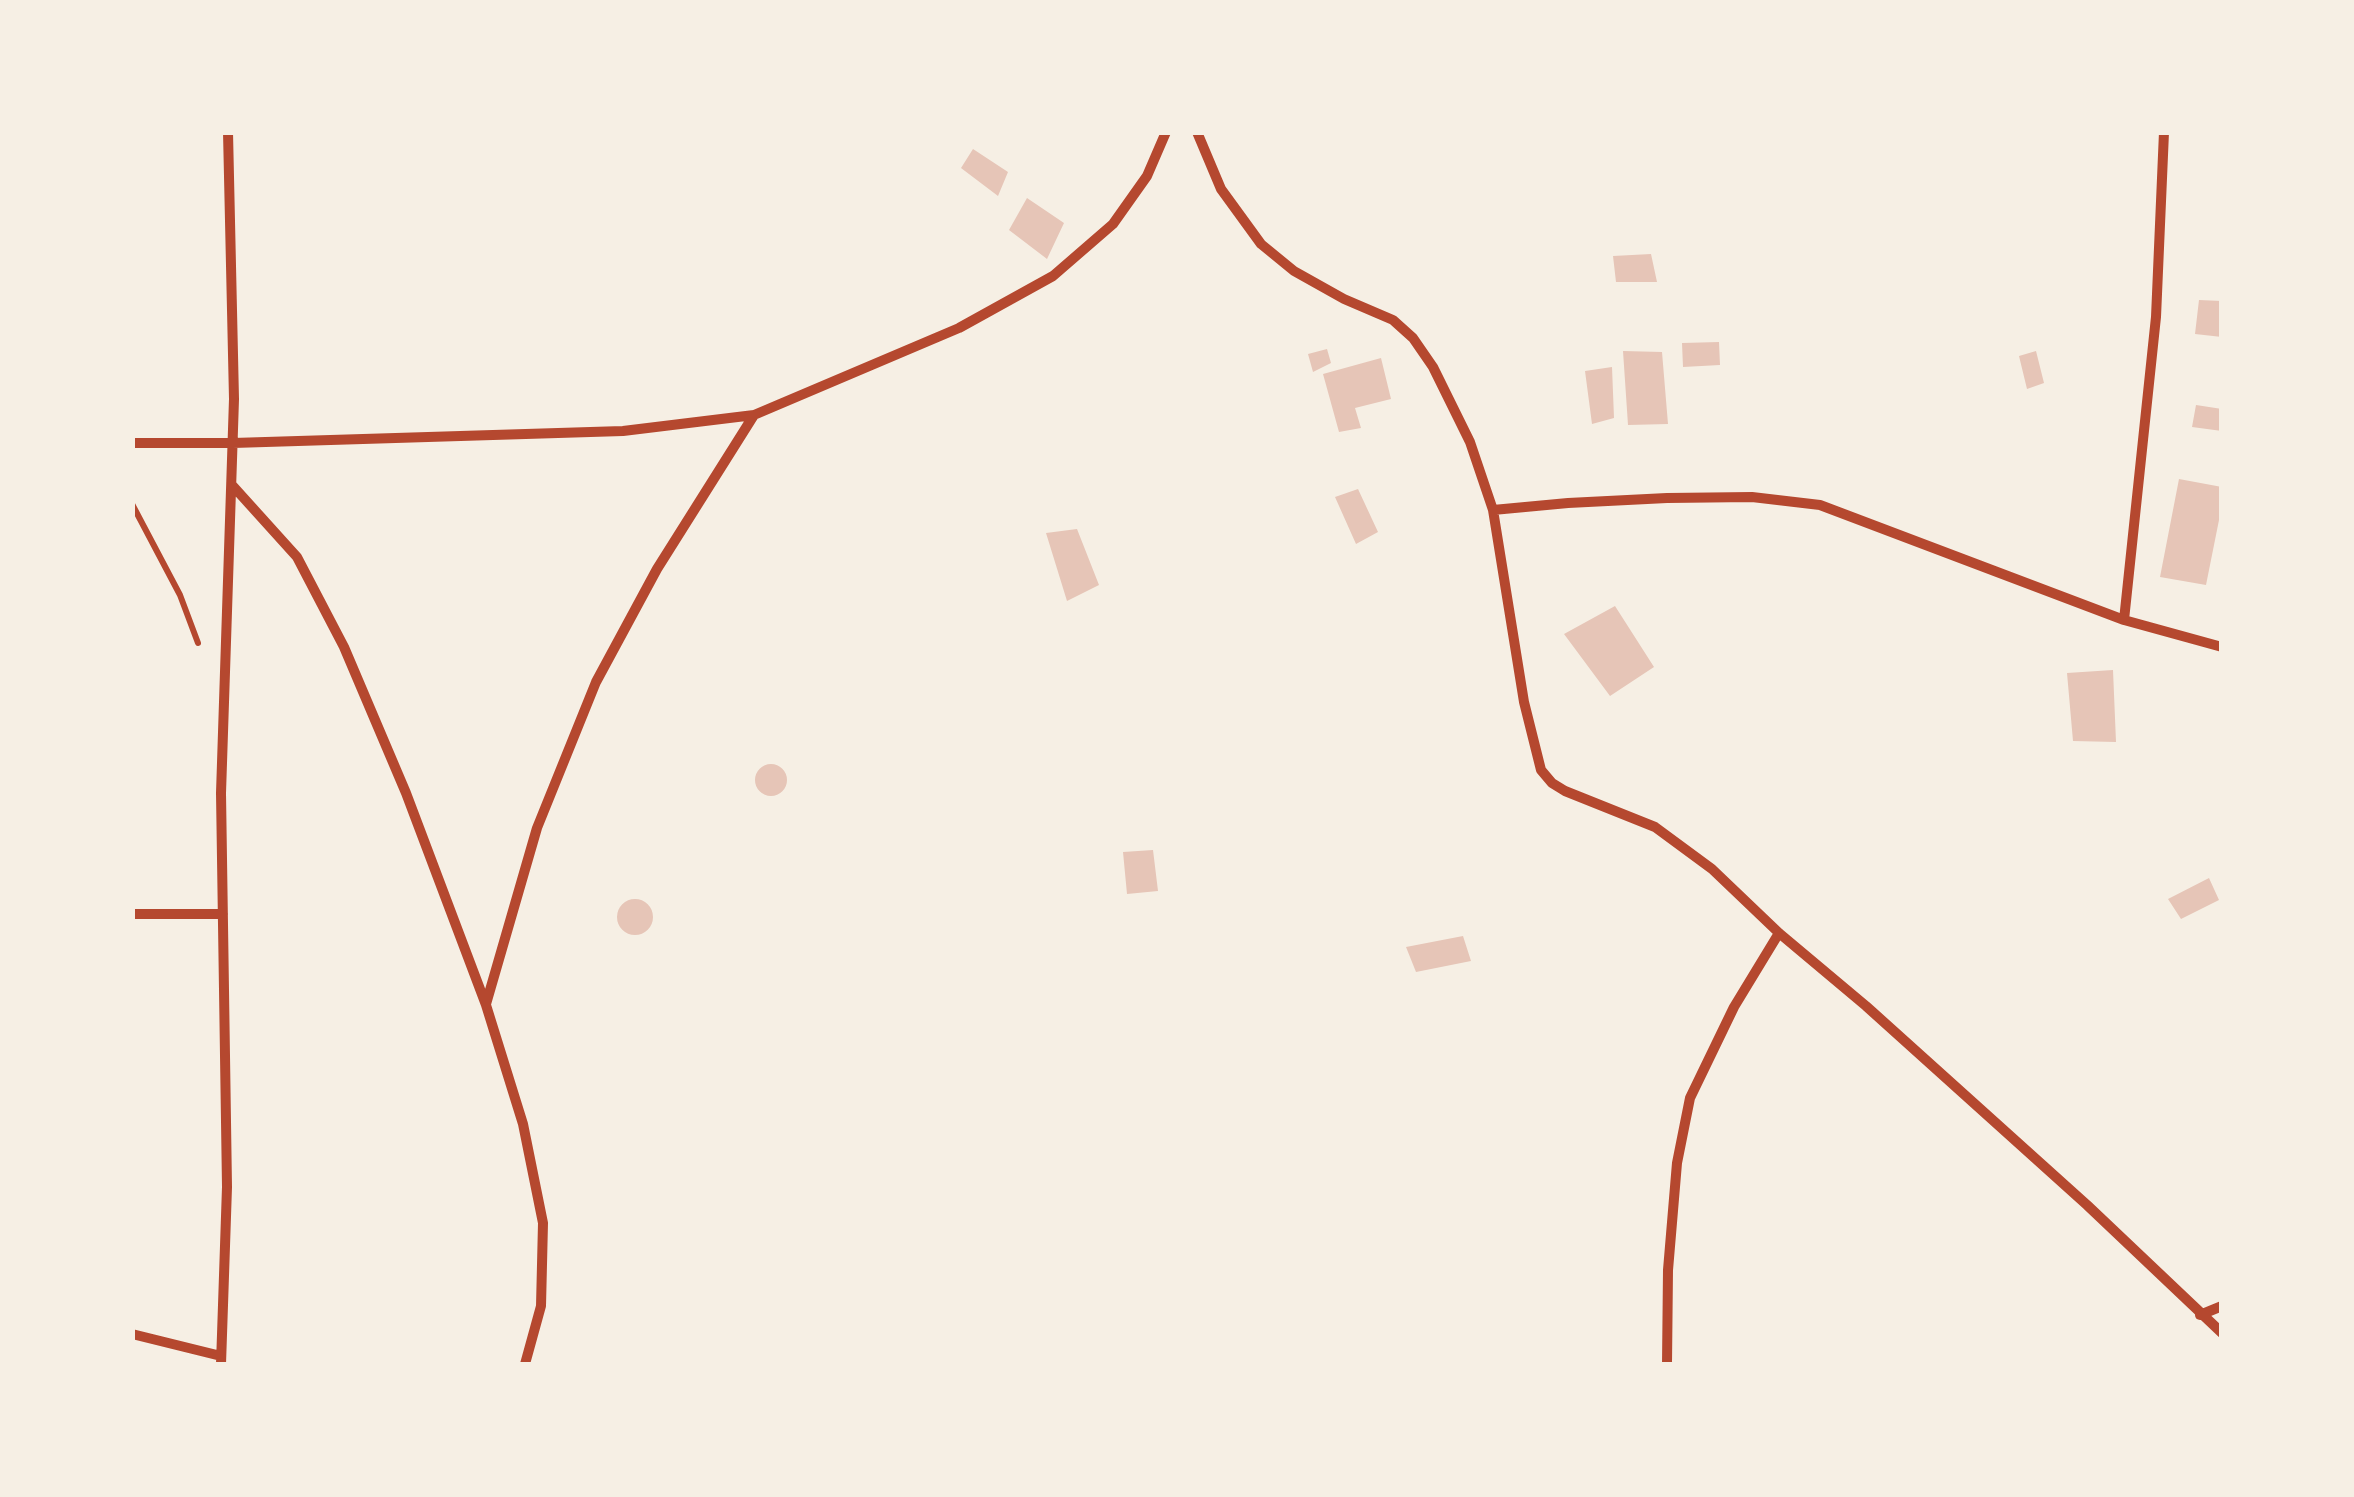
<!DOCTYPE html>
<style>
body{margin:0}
#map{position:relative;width:2354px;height:1497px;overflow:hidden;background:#f6efe4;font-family:"IBM Plex Sans",sans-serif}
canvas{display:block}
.frame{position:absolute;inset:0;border:135px solid #f6efe4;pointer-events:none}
</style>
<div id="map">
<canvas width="2354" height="1497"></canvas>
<div class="frame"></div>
</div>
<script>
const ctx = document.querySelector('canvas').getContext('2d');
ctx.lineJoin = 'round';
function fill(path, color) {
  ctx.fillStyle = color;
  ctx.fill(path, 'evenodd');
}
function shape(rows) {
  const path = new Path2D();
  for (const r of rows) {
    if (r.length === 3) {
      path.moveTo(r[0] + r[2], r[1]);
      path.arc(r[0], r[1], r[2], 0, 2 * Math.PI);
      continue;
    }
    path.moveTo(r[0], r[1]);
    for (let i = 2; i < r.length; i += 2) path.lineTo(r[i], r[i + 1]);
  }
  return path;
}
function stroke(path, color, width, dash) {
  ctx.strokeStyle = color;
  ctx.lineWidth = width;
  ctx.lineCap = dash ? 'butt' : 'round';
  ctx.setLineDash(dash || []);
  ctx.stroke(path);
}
fill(shape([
 [973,149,1008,172,998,196,961,168],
 [1027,198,1064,223,1047,259,1009,230],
 [1651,254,1657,282,1616,282,1613,256],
 [2199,300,2222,301,2222,337,2195,334],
 [1719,342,1720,365,1683,367,1682,343],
 [1327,349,1331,363,1313,372,1308,354],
 [1623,351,1662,352,1668,424,1628,425],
 [2036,351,2044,383,2027,389,2019,356],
 [1381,358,1391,399,1355,408,1361,428,1339,432,1323,374],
 [1612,367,1614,418,1592,424,1585,371],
 [2196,405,2222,409,2222,431,2192,427],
 [2179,479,2222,487,2222,505,2206,585,2160,577],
 [1358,489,1378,532,1356,544,1335,497],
 [1077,529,1099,585,1067,601,1046,533],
 [1615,606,1654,667,1610,696,1564,634],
 [2113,670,2116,742,2073,741,2067,673],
 [771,780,16],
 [1153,850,1158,891,1127,894,1123,852],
 [2209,878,2219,900,2181,919,2168,899],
 [635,917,18],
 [1463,936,1471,961,1416,972,1406,947]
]), '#e6c5b7');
stroke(shape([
 [132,504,180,595,198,643]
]), '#b5482f', 6);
stroke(shape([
 [1197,132,1221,189,1261,244,1294,271,1344,299,1393,320,1413,338,1433,367,1470,442,1493,510,1524,702,1541,770,1552,783,1565,791,1655,827,1712,869,1779,933,1866,1006,2087,1205,2222,1333],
 [132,443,233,443,623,431,754,415,959,328,1053,276,1113,224,1147,176,1166,132],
 [232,485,297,557,344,647,406,793,486,1005,523,1124,543,1223,541,1306,525,1364],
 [1493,510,1568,503,1667,498,1752,497,1820,505,2124,620,2222,647],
 [2124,620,2156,317,2164,132],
 [132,914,223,914],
 [486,1004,537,828,596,682,657,569,754,415],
 [2200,1315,2222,1306],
 [132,1334,221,1356],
 [221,1364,227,1187,221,793,234,399,228,132],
 [1667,1364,1668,1270,1677,1163,1690,1098,1734,1007,1779,933]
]), '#b5482f', 10);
</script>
